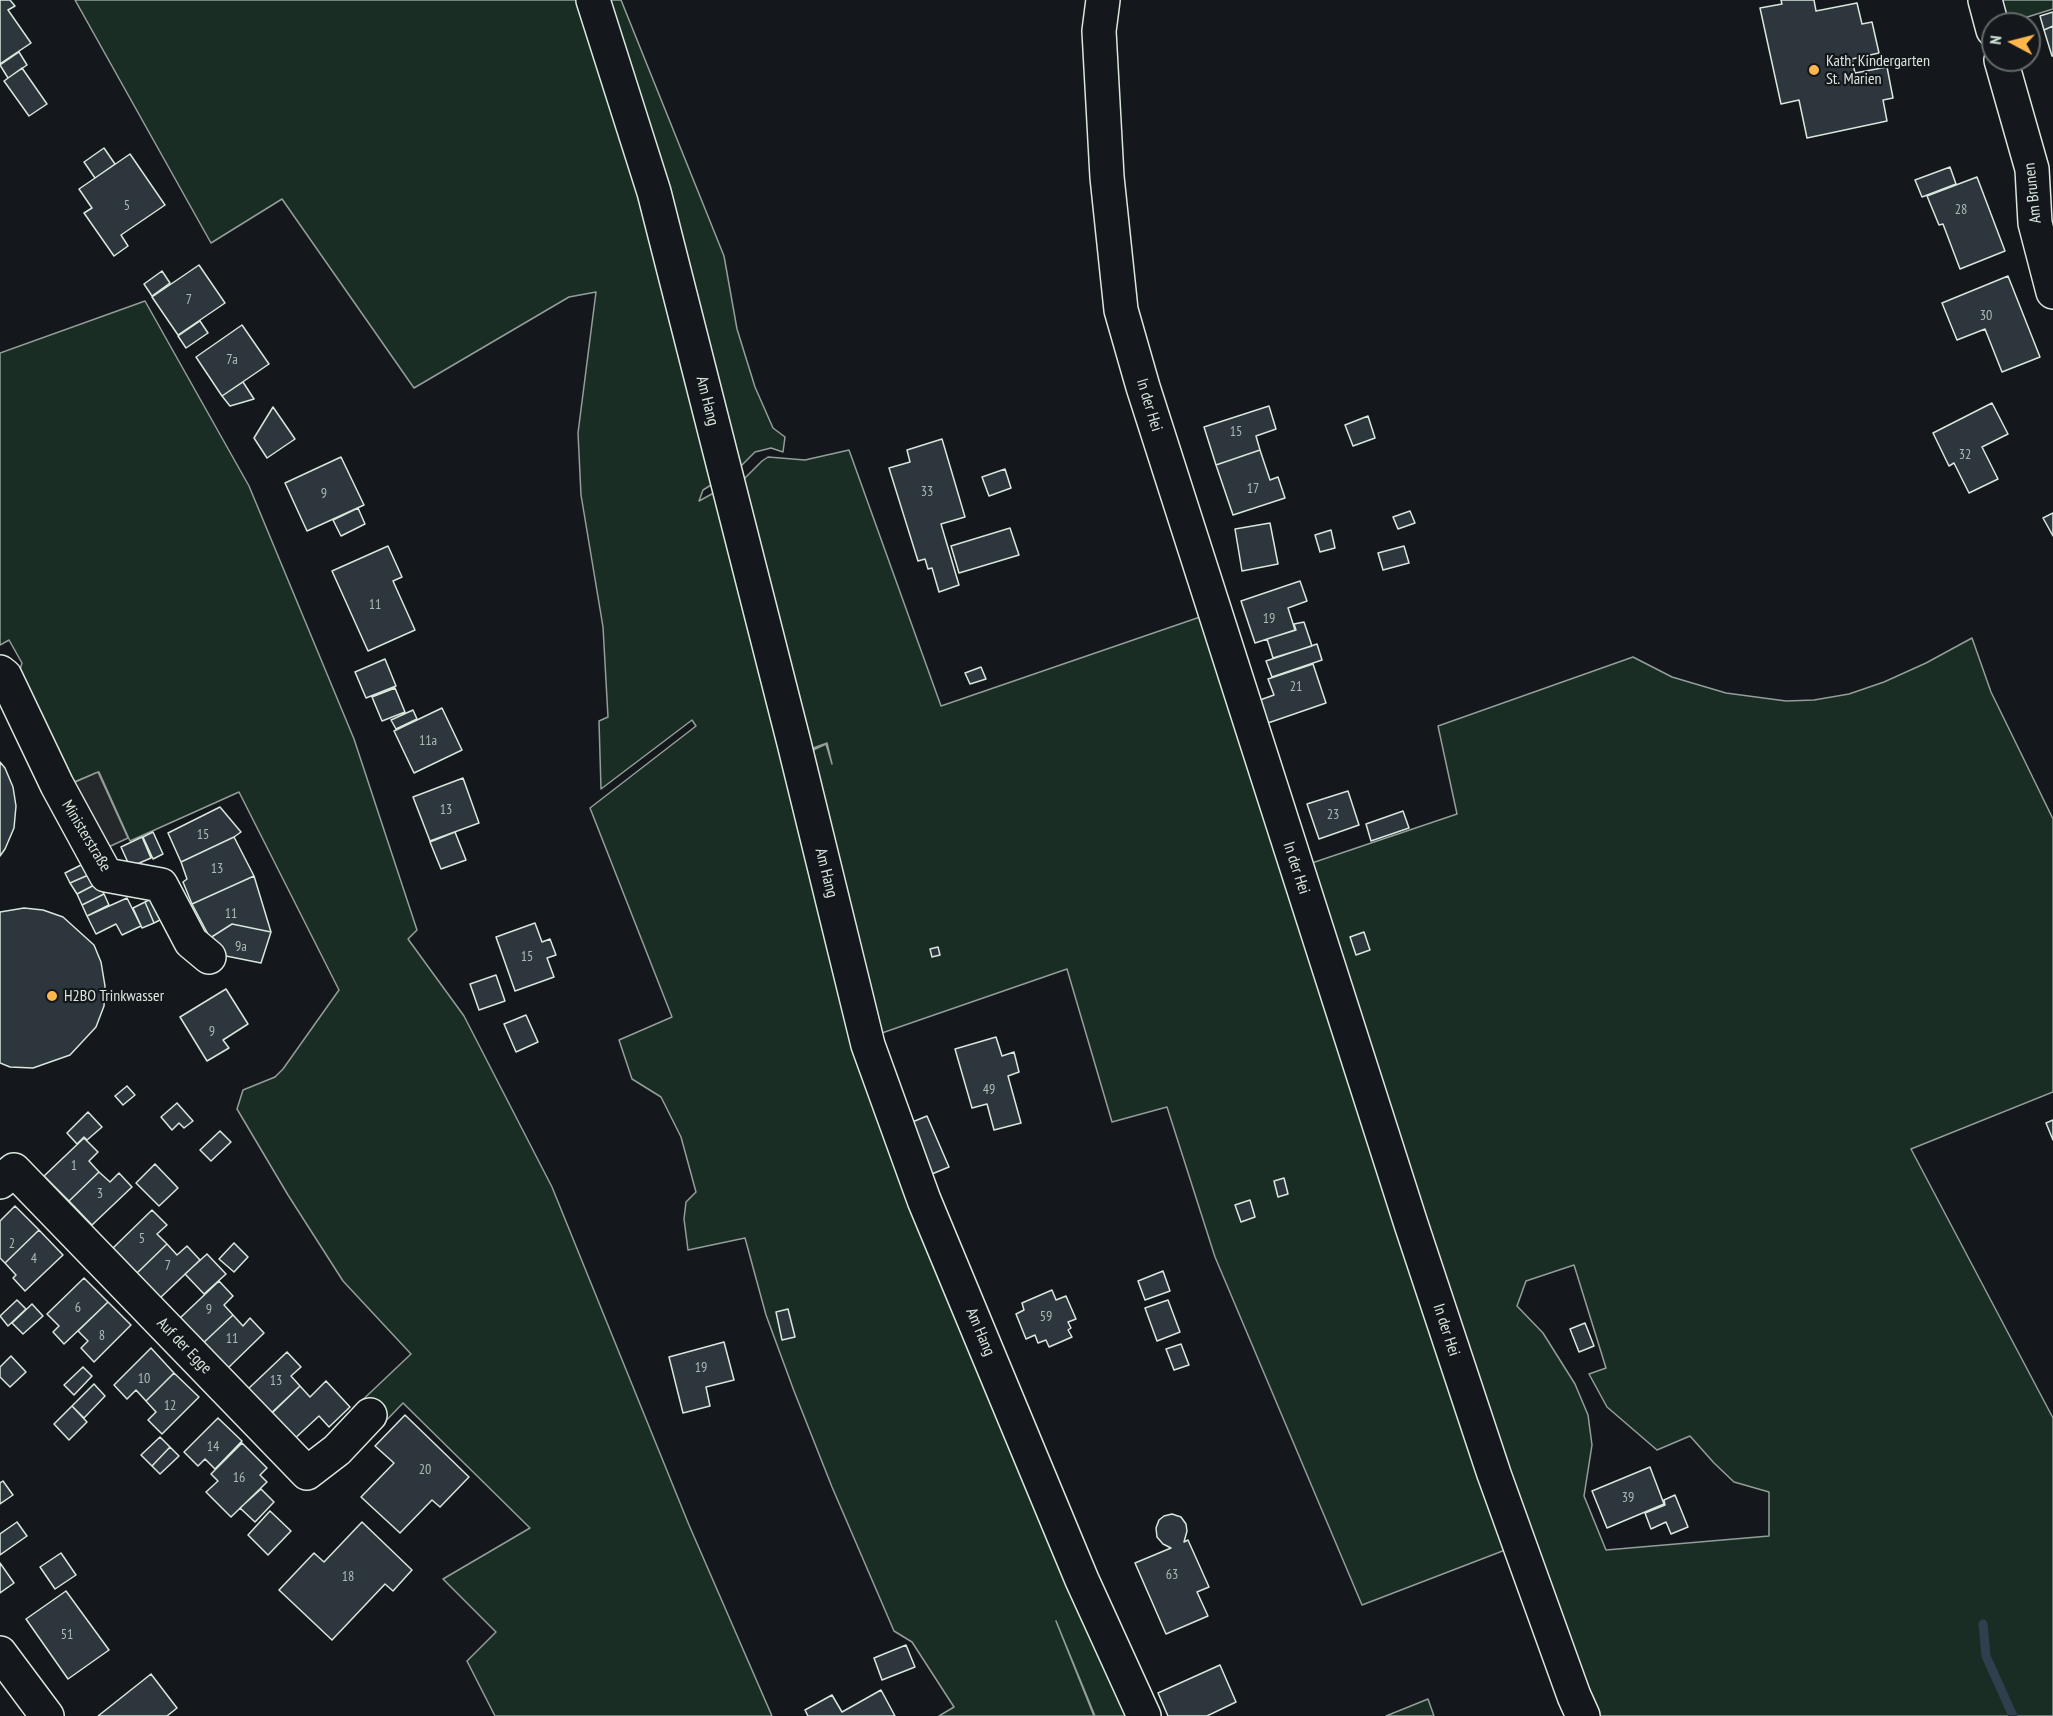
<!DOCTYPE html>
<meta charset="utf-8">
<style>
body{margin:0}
#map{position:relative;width:2053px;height:1716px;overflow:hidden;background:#14181c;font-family:"PT Sans Narrow",sans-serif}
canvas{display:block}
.north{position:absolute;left:1981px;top:12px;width:60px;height:60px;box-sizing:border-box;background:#14181c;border:2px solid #626a69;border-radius:50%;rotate:277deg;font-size:16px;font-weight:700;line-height:24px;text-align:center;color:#d8e6dc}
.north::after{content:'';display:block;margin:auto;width:21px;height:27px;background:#ffb74d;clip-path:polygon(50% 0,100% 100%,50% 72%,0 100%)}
</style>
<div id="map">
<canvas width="2053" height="1716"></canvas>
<div class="north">N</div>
</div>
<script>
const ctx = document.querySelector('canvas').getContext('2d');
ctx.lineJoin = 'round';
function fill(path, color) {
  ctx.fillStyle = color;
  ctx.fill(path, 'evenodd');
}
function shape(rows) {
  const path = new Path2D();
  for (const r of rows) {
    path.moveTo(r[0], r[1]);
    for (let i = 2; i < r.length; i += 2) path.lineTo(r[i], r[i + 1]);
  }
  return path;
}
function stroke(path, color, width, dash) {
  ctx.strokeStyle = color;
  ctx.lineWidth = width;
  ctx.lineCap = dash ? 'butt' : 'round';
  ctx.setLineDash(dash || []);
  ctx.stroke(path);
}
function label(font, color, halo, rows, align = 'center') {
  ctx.font = font + ' "PT Sans Narrow",sans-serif';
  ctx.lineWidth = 4.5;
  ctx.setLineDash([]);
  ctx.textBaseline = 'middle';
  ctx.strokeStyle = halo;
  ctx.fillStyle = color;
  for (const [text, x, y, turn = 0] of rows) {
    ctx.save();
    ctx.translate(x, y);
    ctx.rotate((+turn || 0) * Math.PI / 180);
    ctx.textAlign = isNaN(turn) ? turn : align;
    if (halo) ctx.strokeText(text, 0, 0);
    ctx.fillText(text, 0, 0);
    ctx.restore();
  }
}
const green = shape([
 [75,0,583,0,719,480,703,490,699,501,721,489,829,931,1132,1716,1095,1716,1056,1621,1094,1716,939,1716,954,1707,912,1642,894,1631,832,1487,794,1391,766,1315,745,1238,688,1250,684,1219,686,1202,696,1192,681,1137,661,1097,632,1079,619,1040,672,1017,590,808,696,726,692,720,601,789,599,721,608,717,603,627,581,495,578,433,596,292,569,297,414,388,282,199,211,243,75,0],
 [605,0,621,0,724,256,737,329,755,387,773,428,785,437,783,452,771,448,755,452,736,471,605,0],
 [1997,0,2053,0,2053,9,2005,24,1997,0],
 [145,301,249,486,354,739,417,930,408,939,464,1016,552,1187,689,1525,772,1716,495,1716,467,1661,496,1632,443,1579,530,1528,403,1403,378,1429,354,1408,411,1354,343,1281,288,1195,237,1109,243,1090,275,1077,283,1069,339,990,239,792,130,841,99,772,74,782,18,676,22,663,9,640,0,645,0,353,145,301],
 [849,450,941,706,1200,617,1513,1547,1362,1605,1215,1257,1167,1107,1112,1122,1067,969,879,1034,809,752,826,744,832,764,827,743,808,750,740,483,762,461,768,457,805,460,849,450],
 [1972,638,1991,692,2053,819,2053,1092,1911,1149,2053,1418,2053,1716,1591,1716,1309,864,1457,814,1438,726,1633,657,1672,677,1726,693,1786,701,1814,700,1849,694,1884,682,1926,663,1972,638],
 [1574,1265,1606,1368,1589,1374,1607,1407,1657,1450,1690,1436,1714,1463,1734,1482,1769,1492,1769,1536,1606,1550,1584,1496,1592,1445,1588,1415,1575,1384,1543,1333,1517,1306,1526,1281,1574,1265],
 [1428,1699,1434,1716,1386,1716,1428,1699]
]);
fill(green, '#1a2d24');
stroke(green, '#939e99', 1.5);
const parking = shape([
 [98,772,128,838,102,850,66,786,98,772]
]);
fill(parking, '#24282b');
stroke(parking, '#939e99', 1.5);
stroke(shape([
 [1983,1624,1986,1656,2013,1716]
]), '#2f3f4d', 9);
const building = shape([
 [0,0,10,0,15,6,8,10,31,43,0,64,0,0],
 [1781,0,1814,0,1816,11,1857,3,1862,24,1872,22,1879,53,1852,59,1855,73,1887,67,1893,98,1883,100,1887,121,1807,138,1799,100,1781,104,1760,8,1782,4,1781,0],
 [2053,12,2053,26,2044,30,2040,16,2053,12],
 [2053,26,2053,56,2052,56,2044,30,2053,26],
 [19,52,27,65,8,78,0,65,19,52],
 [22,68,47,104,29,116,4,81,22,68],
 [104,148,115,164,95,178,84,162,104,148],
 [130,154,165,205,121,235,128,246,114,256,84,213,92,208,79,189,130,154],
 [1950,167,1956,184,1922,197,1915,180,1950,167],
 [1977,177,2005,251,1960,269,1943,224,1939,225,1927,196,1977,177],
 [199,265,225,303,178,335,152,297,199,265],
 [162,271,170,283,152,296,144,284,162,271],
 [2008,276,2040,357,2002,372,1985,329,1957,340,1942,303,2008,276],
 [200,321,208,333,186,348,178,336,200,321],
 [242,325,269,364,222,396,196,357,242,325],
 [243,382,254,399,230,406,222,396,243,382],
 [1992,403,2008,434,1982,447,1998,479,1969,493,1954,463,1949,466,1933,433,1992,403],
 [1269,406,1276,429,1256,436,1260,450,1216,465,1204,427,1269,406],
 [273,407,295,439,267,458,254,438,273,407],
 [1368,416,1375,438,1353,446,1345,425,1368,416],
 [942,439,965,517,941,524,959,585,939,592,932,568,928,569,925,559,918,561,889,468,910,462,907,450,942,439],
 [1260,450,1270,480,1278,477,1285,498,1233,515,1216,465,1260,450],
 [341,457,364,505,307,531,285,483,341,457],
 [1005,469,1011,488,989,496,982,477,1005,469],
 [358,508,365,524,341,536,333,520,358,508],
 [1410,511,1415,523,1398,529,1393,517,1410,511],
 [2053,513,2053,536,2043,518,2053,513],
 [1270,523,1278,564,1242,571,1235,529,1270,523],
 [1010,528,1019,555,959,573,951,546,1010,528],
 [1331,530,1335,548,1320,552,1315,535,1331,530],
 [388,546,402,577,393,581,415,630,368,651,332,571,388,546],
 [1404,546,1409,563,1383,570,1378,553,1404,546],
 [1300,581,1307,601,1288,608,1295,630,1255,643,1241,601,1300,581],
 [1304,622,1312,646,1273,658,1267,639,1296,630,1294,624,1304,622],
 [1317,644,1322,660,1272,677,1266,661,1317,644],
 [385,659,396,686,366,698,355,672,385,659],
 [1313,664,1326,703,1268,723,1260,700,1274,695,1268,679,1313,664],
 [981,667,986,679,970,684,965,673,981,667],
 [395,688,405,712,382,721,372,697,395,688],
 [442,708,462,750,414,773,394,731,442,708],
 [413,710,417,719,396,729,391,720,413,710],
 [0,762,5,768,13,787,16,806,14,828,5,849,0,856,0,762],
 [463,778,479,823,430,841,413,797,463,778],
 [1348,791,1359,825,1319,839,1307,804,1348,791],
 [220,807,241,832,234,837,181,862,168,833,220,807],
 [1403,811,1409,828,1371,841,1366,824,1403,811],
 [153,832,163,854,153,859,143,837,153,832],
 [455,832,466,860,441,869,430,842,455,832],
 [142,837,151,858,130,867,121,847,142,837],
 [234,837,254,876,192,904,183,882,187,879,181,862,234,837],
 [87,862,93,873,70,883,65,873,87,862],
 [93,873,98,883,77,894,70,883,93,873],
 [254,876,271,932,232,924,210,938,192,904,254,876],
 [98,883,104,894,82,905,77,894,98,883],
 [104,894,109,905,87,916,82,905,104,894],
 [157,896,166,917,154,923,145,902,157,896],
 [127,898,141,926,122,935,116,924,96,934,87,916,127,898],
 [145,902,154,923,142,928,133,908,145,902],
 [24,908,43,910,63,917,94,945,101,962,105,986,104,1006,96,1027,70,1055,33,1068,10,1067,0,1063,0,912,24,908],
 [535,923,542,942,550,939,556,955,547,958,554,977,515,991,496,937,535,923],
 [232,924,271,932,261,963,221,955,210,938,232,924],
 [1364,932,1370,950,1356,955,1350,937,1364,932],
 [938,947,940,955,932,957,930,949,938,947],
 [496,975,505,1001,479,1010,470,984,496,975],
 [226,989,248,1024,223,1040,229,1048,207,1061,180,1017,226,989],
 [526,1015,538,1042,516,1052,504,1024,526,1015],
 [996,1037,1002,1056,1014,1052,1019,1072,1008,1076,1021,1123,994,1130,987,1104,972,1108,955,1049,996,1037],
 [127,1086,135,1095,123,1105,115,1096,127,1086],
 [177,1103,193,1121,184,1128,179,1123,172,1130,161,1117,177,1103],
 [88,1112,102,1127,87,1140,84,1137,77,1144,67,1133,88,1112],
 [927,1116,949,1167,927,1176,905,1125,927,1116],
 [2053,1120,2053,1140,2046,1123,2053,1120],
 [220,1131,231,1142,211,1161,200,1150,220,1131],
 [84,1138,98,1152,89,1161,99,1172,69,1201,44,1176,84,1138],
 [155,1164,178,1188,159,1206,136,1183,155,1164],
 [99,1172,110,1182,119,1173,132,1187,92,1225,69,1201,99,1172],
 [1284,1178,1288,1194,1278,1197,1274,1181,1284,1178],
 [1250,1200,1255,1217,1241,1222,1235,1205,1250,1200],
 [15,1206,39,1230,5,1263,0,1258,0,1221,15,1206],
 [152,1210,167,1225,157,1234,167,1244,137,1273,113,1248,152,1210],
 [39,1230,63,1255,25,1291,13,1278,16,1275,5,1263,39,1230],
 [234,1243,248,1257,234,1272,219,1259,234,1243],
 [167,1244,177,1255,187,1246,200,1260,160,1298,137,1273,167,1244],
 [207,1254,226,1274,204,1294,185,1274,207,1254],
 [1163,1271,1170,1291,1145,1300,1138,1281,1163,1271],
 [84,1278,108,1302,64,1344,53,1332,59,1326,47,1314,84,1278],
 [219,1281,233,1296,224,1305,233,1315,200,1346,179,1319,219,1281],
 [1052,1290,1056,1300,1066,1296,1076,1319,1068,1322,1071,1328,1068,1330,1072,1337,1049,1347,1046,1340,1038,1343,1035,1335,1026,1339,1016,1314,1024,1310,1022,1303,1052,1290],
 [17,1300,26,1309,8,1326,0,1316,17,1300],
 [1168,1300,1180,1332,1157,1341,1145,1308,1168,1300],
 [108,1302,131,1325,94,1362,81,1348,88,1341,78,1331,108,1302],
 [32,1304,43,1316,23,1334,12,1323,32,1304],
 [788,1309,795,1337,782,1340,776,1312,788,1309],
 [233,1315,243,1326,250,1318,264,1333,227,1369,200,1346,233,1315],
 [1585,1323,1594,1346,1579,1352,1570,1329,1585,1323],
 [724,1342,734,1380,706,1387,710,1406,683,1413,669,1357,724,1342],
 [1181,1344,1189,1365,1174,1370,1166,1349,1181,1344],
 [151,1348,174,1373,146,1401,136,1390,127,1399,114,1385,151,1348],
 [287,1352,301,1367,291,1376,300,1386,267,1417,247,1390,287,1352],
 [11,1356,26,1372,10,1387,0,1377,0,1367,11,1356],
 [83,1367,92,1376,74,1395,64,1385,83,1367],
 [174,1373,199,1397,162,1434,148,1420,156,1412,146,1401,174,1373],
 [326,1381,350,1407,329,1427,319,1416,291,1442,268,1417,300,1386,310,1397,326,1381],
 [94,1384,105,1396,84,1418,72,1406,94,1384],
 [72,1406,87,1422,69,1440,54,1424,72,1406],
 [405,1415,469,1477,440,1507,432,1500,400,1533,361,1497,394,1463,375,1446,405,1415],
 [218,1418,242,1441,215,1469,205,1459,198,1466,184,1452,218,1418],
 [160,1437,170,1447,152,1466,141,1455,160,1437],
 [242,1443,267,1468,260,1475,267,1482,231,1517,206,1492,218,1481,211,1474,242,1443],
 [170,1447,179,1456,160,1474,152,1466,170,1447],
 [1650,1467,1664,1504,1607,1528,1592,1491,1650,1467],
 [3,1481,13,1495,0,1504,0,1483,3,1481],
 [261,1489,274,1502,255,1522,240,1508,261,1489],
 [1675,1495,1688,1527,1671,1534,1666,1522,1651,1529,1645,1513,1665,1505,1664,1500,1675,1495],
 [270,1511,291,1531,268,1555,248,1535,270,1511],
 [1172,1514,1181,1517,1186,1524,1187,1531,1184,1542,1188,1540,1209,1587,1197,1592,1208,1616,1166,1634,1135,1563,1171,1548,1163,1544,1157,1537,1156,1528,1159,1520,1164,1516,1172,1514],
 [17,1522,27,1536,0,1555,0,1534,17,1522],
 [362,1522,412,1570,393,1591,385,1584,332,1640,279,1590,314,1553,324,1562,362,1522],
 [61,1553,76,1575,55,1589,40,1567,61,1553],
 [0,1563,14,1583,0,1593,0,1563],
 [66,1591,109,1650,68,1679,26,1619,66,1591],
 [906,1645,915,1667,882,1680,874,1658,906,1645],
 [1220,1665,1236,1702,1207,1716,1168,1716,1158,1693,1220,1665],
 [151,1674,177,1708,167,1716,98,1716,151,1674],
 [881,1690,895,1716,808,1716,805,1710,832,1695,842,1712,881,1690]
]);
fill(building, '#2c363c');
stroke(building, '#d8e6dc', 1.5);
const minor = shape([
 [593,0,654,192,794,743,868,1045,924,1200,1082,1580,1144,1716],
 [1103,0,1099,31,1107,177,1121,310,1143,387,1411,1224,1494,1474,1574,1696,1583,1716],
 [1985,0,1993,30],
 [2001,60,2032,169,2035,223,2053,292],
 [0,672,5,676,57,785,106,875,161,885,191,942,209,957],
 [0,1182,14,1170,307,1473,337,1450,370,1415],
 [0,1653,47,1716]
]);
stroke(minor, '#d8e6dc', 36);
stroke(minor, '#14181c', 33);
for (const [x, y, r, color] of [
 [1814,70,6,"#ffb74d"],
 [52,996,6,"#ffb74d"]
]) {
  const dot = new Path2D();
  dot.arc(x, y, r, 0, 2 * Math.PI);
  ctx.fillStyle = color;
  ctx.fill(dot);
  stroke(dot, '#14181c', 2);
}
label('14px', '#adbab4', null, [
 ["5",127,206],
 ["28",1961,210],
 ["7",189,300],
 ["30",1986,316],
 ["7a",232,360],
 ["15",1236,432],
 ["32",1965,455],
 ["17",1253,489],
 ["33",927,492],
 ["9",324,494],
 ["11",375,605],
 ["19",1269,619],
 ["21",1296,687],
 ["11a",428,741],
 ["13",446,810],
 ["23",1333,815],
 ["15",203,835],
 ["13",217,869],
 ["11",231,914],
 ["9a",241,947],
 ["15",527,957],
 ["9",212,1032],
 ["49",989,1090],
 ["1",74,1166],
 ["3",100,1194],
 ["5",142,1239],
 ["2",12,1244],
 ["4",34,1259],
 ["7",168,1266],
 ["6",78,1308],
 ["9",209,1310],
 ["59",1046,1317],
 ["8",102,1336],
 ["11",232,1339],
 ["19",701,1368],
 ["10",144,1379],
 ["13",276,1381],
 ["12",170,1406],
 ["14",213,1447],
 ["20",425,1470],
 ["16",239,1478],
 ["39",1628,1498],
 ["63",1172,1575],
 ["18",348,1577],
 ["51",67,1635]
]);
label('16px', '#d8e6dc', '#14181c', [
 ["Kath. Kindergarten",1826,61],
 ["St. Marien",1826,79],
 ["H2BO Trinkwasser",64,996]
], 'left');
label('16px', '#d8e6dc', '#14181c', [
 ["Am Brunen",2033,193,-96],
 ["Am Hang",707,401,76],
 ["In der Hei",1149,405,73],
 ["Ministerstraße",86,836,59],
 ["In der Hei",1296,868,72],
 ["Am Hang",826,873,76],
 ["In der Hei",1446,1330,72],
 ["Am Hang",980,1332,67],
 ["Auf der Egge",184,1346,46]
]);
</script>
